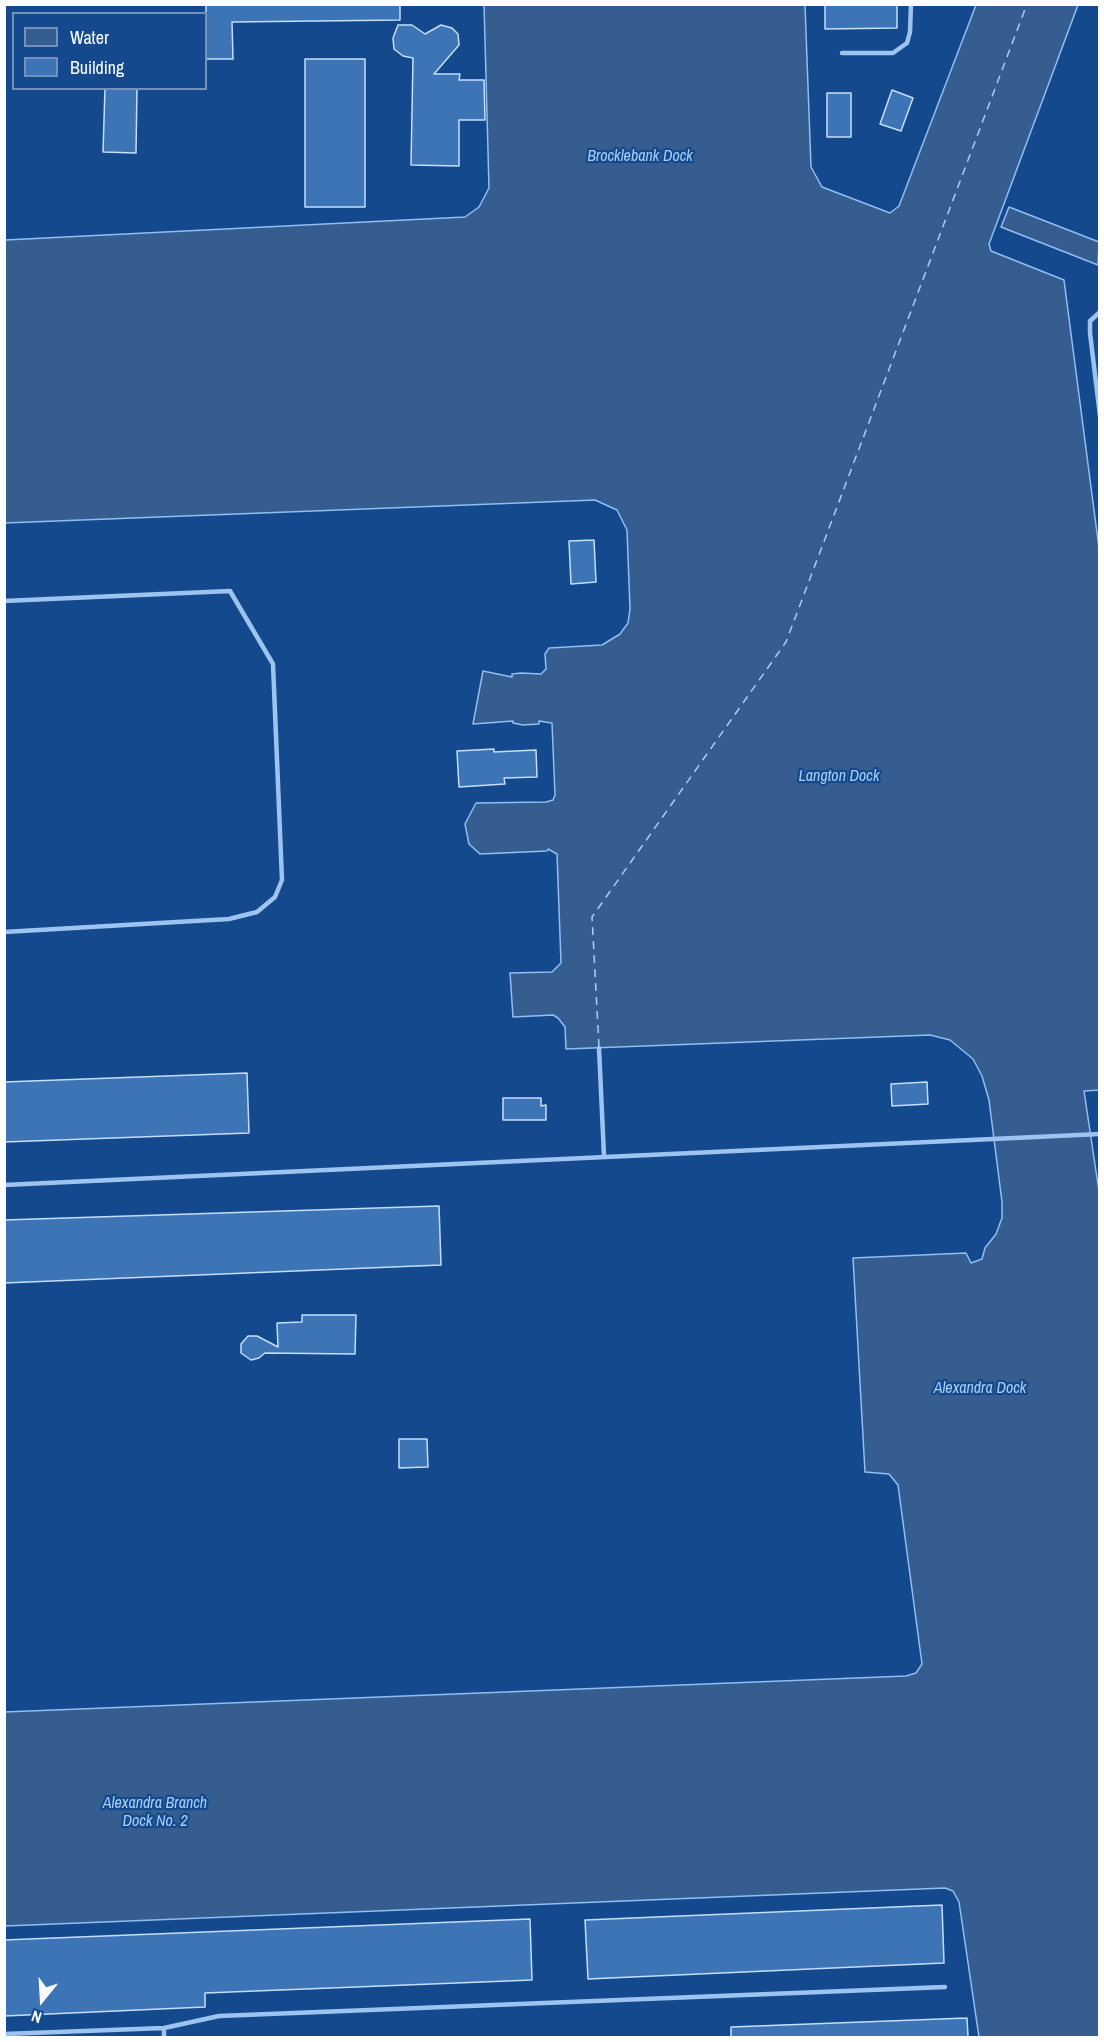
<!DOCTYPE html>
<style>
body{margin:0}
#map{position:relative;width:1104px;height:2042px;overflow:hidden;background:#144a8d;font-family:"Archivo Narrow",sans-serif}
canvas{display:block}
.frame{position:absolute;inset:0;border:6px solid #fff;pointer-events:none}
.legend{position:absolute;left:12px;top:12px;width:195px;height:78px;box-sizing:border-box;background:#144a8d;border:2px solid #7292bb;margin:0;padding:8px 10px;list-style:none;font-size:18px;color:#fff}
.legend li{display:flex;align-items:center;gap:12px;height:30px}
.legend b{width:30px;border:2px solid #7292bb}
.north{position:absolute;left:12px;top:1970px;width:60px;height:60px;-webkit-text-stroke:4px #144a8d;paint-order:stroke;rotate:198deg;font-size:16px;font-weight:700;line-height:24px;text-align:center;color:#fff}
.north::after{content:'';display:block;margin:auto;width:21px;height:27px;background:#fff;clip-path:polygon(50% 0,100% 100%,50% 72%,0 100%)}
</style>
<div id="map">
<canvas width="1104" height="2042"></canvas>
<div class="frame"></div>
<ul class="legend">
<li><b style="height:16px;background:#355d8f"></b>Water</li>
<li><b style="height:16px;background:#3c74b6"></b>Building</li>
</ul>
<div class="north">N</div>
</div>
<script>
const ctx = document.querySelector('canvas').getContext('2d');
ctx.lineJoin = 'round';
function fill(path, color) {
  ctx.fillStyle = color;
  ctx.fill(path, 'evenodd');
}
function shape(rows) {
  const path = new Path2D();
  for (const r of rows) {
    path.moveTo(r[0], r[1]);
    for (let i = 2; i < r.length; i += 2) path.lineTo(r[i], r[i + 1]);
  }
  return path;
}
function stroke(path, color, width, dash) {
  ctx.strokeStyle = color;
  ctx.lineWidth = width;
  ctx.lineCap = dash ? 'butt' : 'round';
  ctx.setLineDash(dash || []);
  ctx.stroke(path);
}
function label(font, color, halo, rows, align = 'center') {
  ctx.font = font + ' "Archivo Narrow",sans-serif';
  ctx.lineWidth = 4.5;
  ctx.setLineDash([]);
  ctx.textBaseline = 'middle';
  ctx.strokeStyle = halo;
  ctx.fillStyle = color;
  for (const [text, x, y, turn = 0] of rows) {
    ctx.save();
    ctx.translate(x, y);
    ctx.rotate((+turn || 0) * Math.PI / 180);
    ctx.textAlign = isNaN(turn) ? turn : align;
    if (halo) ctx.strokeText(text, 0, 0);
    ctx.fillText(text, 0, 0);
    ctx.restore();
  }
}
const water = shape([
 [484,4,805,5,811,167,822,187,890,213,899,206,976,5,1078,5,989,244,991,251,1064,280,1100,556,1100,1090,1084,1091,1100,1198,1099,2037,979,2037,959,1902,953,1891,945,1888,5,1926,4,1712,906,1676,916,1673,922,1664,898,1485,889,1474,865,1472,853,1258,966,1253,971,1263,982,1259,985,1248,996,1234,1002,1218,1002,1202,989,1100,982,1076,973,1059,950,1040,930,1035,566,1049,565,1027,558,1018,553,1015,513,1017,510,973,552,972,561,963,557,854,548,849,547,851,480,854,469,844,465,824,476,803,546,802,553,800,555,795,552,723,539,721,539,724,523,725,513,723,513,721,473,724,483,671,512,677,512,674,521,673,541,674,546,669,545,654,549,648,602,645,620,634,628,623,630,609,627,530,617,510,595,500,5,523,5,240,465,217,479,207,489,188,484,4],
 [1009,207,1099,242,1098,265,1001,227,1009,207]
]);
fill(water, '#355d8f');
stroke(water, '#8fbff4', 1.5);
stroke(shape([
 [599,1047,592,917,786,642,1027,4]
]), '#a9cef8', 1.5, [8, 6]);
const building = shape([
 [206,4,400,4,400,20,232,22,233,59,206,59,206,4],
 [825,4,897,4,897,28,825,29,825,4],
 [398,25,412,25,425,34,441,25,452,28,458,34,459,45,434,74,460,74,459,80,484,80,485,120,459,120,459,166,411,165,413,58,403,56,394,49,393,38,398,25],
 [305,59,365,59,365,207,305,207,305,59],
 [105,88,137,88,136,153,103,152,105,88],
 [892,90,913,98,901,131,880,124,892,90],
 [827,93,851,93,851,137,827,137,827,93],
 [594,540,596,582,571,584,569,541,594,540],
 [494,749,494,752,536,750,537,777,504,778,505,784,459,787,457,751,494,749],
 [247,1073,249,1133,4,1142,4,1082,247,1073],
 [927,1082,928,1104,892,1106,891,1084,927,1082],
 [503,1098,541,1098,541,1106,546,1105,546,1120,503,1120,503,1098],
 [439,1206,441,1265,4,1283,4,1220,439,1206],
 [302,1315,356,1315,355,1354,265,1353,259,1358,251,1360,241,1353,241,1344,248,1336,257,1336,278,1347,277,1323,302,1322,302,1315],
 [399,1439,427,1439,428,1467,399,1468,399,1439],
 [942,1905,944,1963,588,1979,585,1920,942,1905],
 [530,1919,532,1980,205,1993,205,2007,4,2016,4,1940,530,1919],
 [967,2018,968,2037,731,2037,731,2027,967,2018]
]);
fill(building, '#3c74b6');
stroke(building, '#c4defc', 1.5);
stroke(shape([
 [842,53,893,53,907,43,910,32,911,4],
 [1100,312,1090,321,1090,333,1100,416],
 [4,601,230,591,273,664,282,880,275,897,257,912,229,919,4,932],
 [599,1048,604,1156],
 [4,1185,1100,1134],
 [164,2028,164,2038],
 [4,2034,164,2028,219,2016,945,1987]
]), '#9dc4f1', 4.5);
label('italic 16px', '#a9cef8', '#144a8d', [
 ["Brocklebank Dock",640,157],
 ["Langton Dock",839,777],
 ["Alexandra Dock",980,1389],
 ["Alexandra Branch",155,1804],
 ["Dock No. 2",155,1822]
]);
</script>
